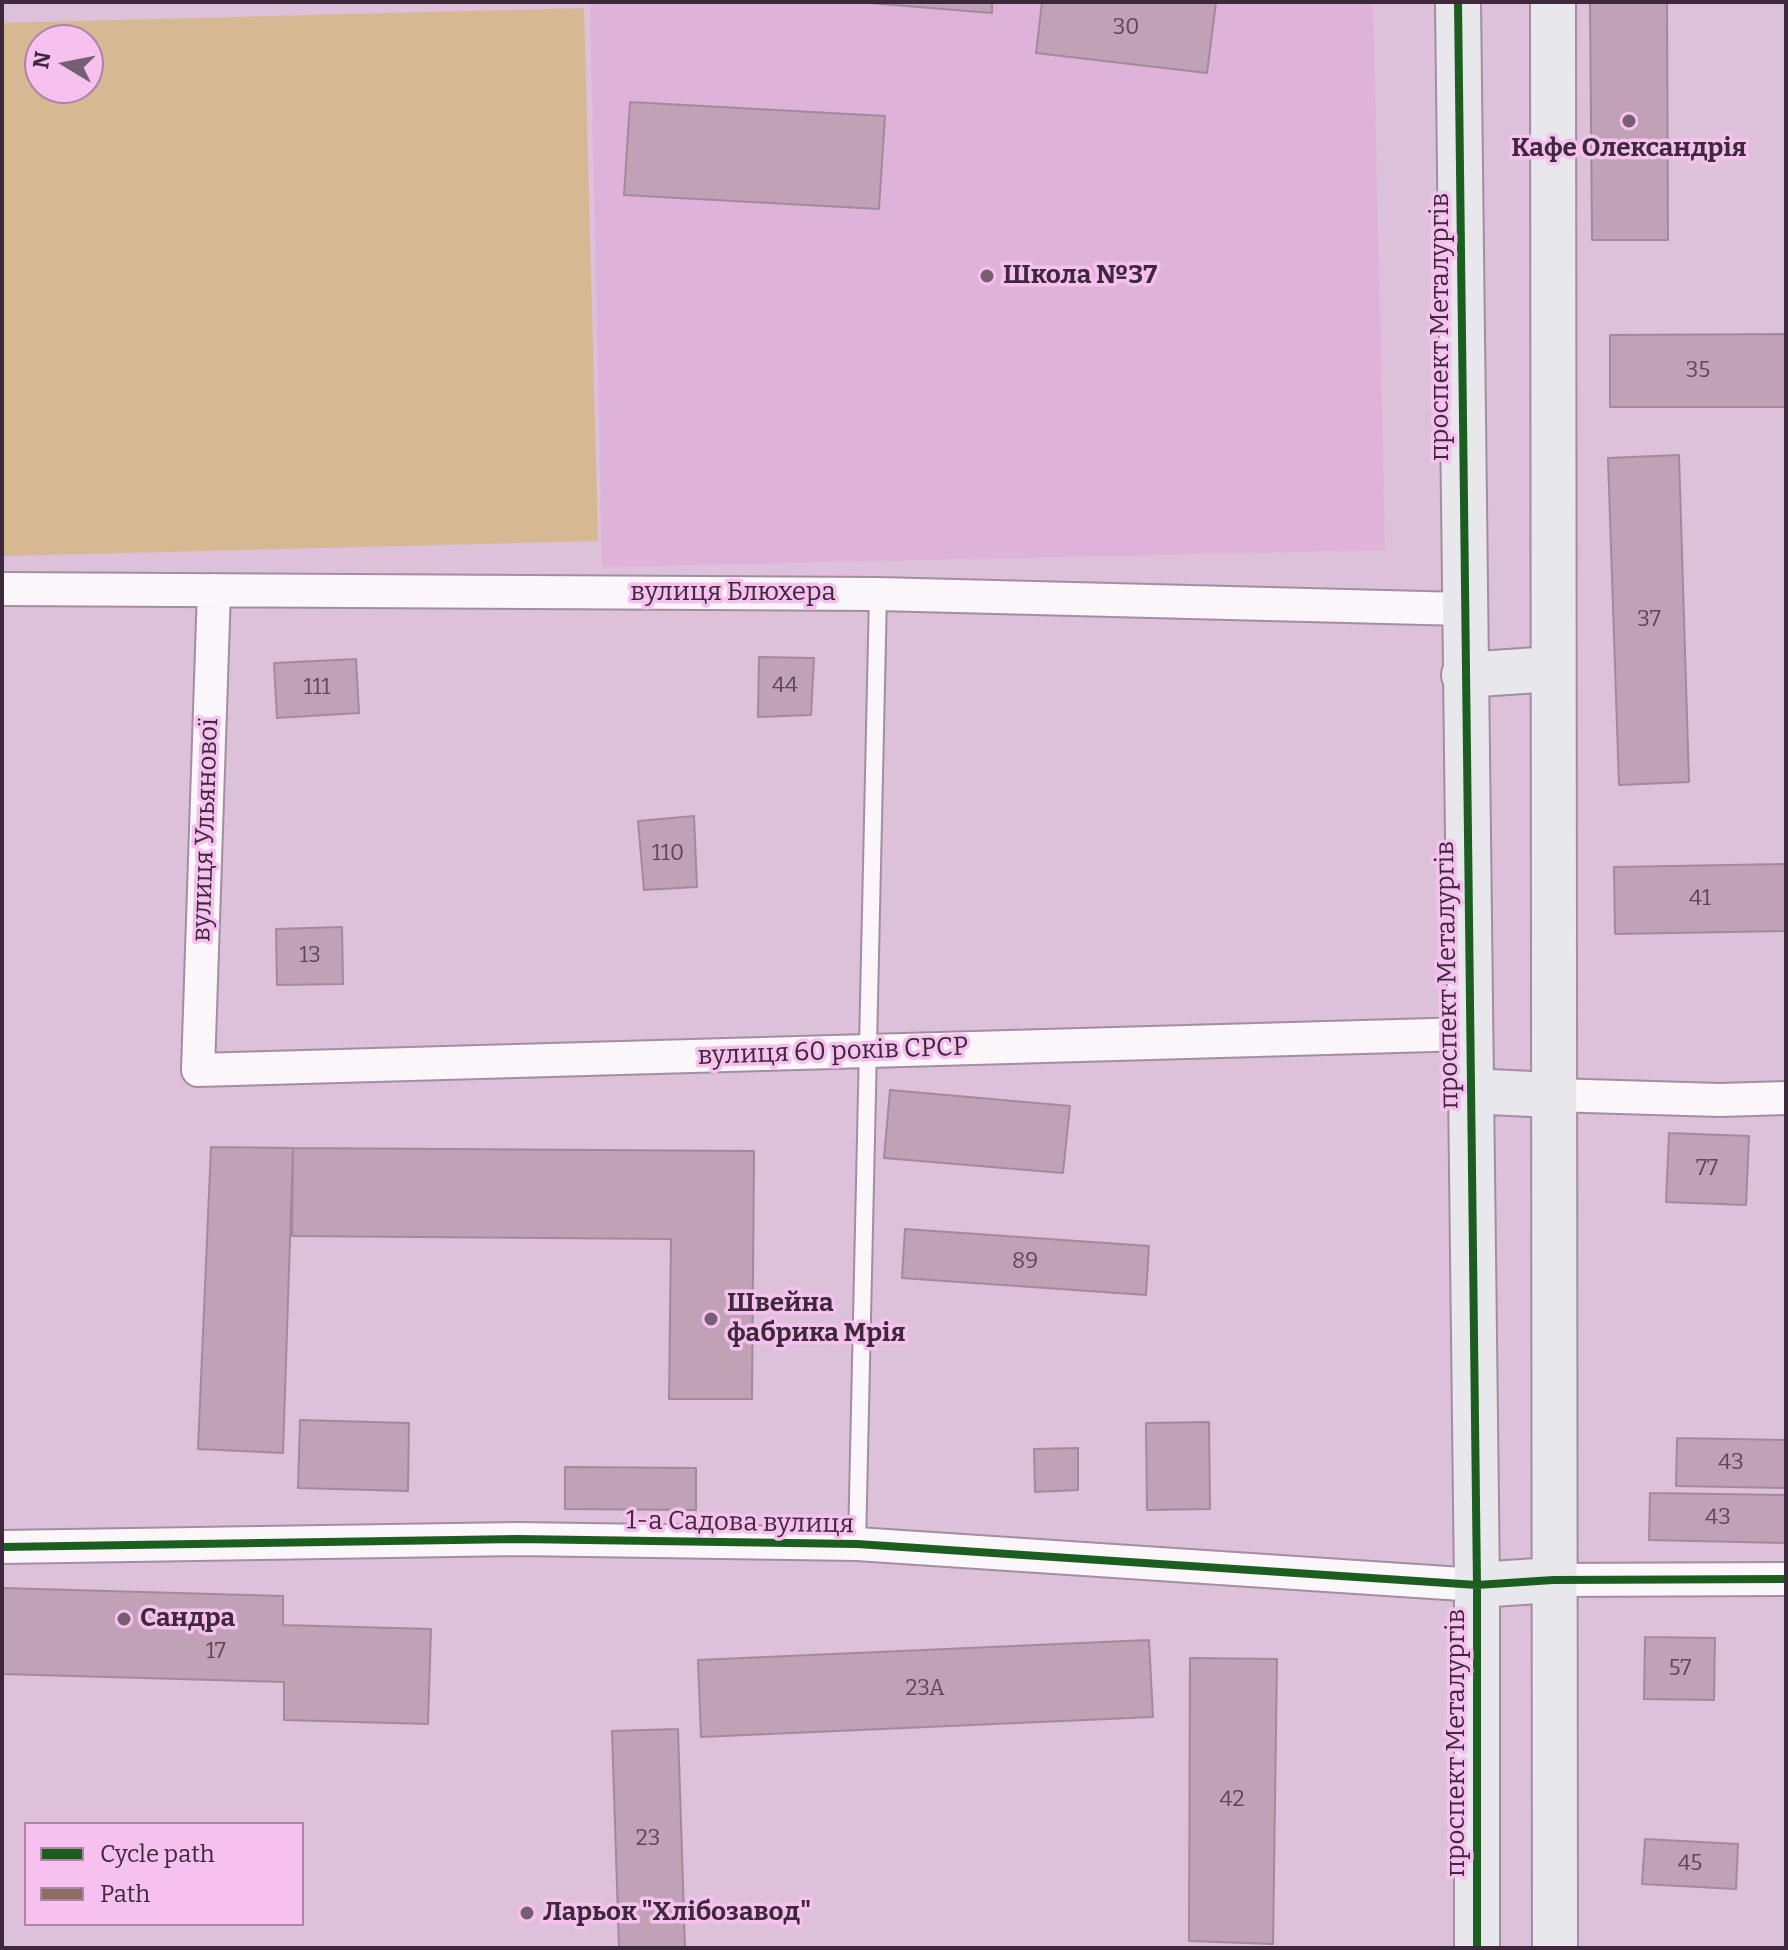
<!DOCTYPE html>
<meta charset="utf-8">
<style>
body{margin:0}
#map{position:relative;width:1788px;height:1950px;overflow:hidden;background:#ddc0d9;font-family:Bitter,serif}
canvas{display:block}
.frame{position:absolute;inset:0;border:4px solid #3e293c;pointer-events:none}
.legend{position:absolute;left:24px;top:1822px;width:280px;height:104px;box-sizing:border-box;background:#f6c0ef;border:2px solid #ac84a7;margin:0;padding:10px 14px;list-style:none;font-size:24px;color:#3e293c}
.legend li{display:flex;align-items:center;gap:16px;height:40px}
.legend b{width:40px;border:2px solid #ac84a7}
.north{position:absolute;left:24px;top:24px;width:80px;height:80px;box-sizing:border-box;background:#f6c0ef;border:2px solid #ac84a7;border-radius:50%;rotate:280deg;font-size:22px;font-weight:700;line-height:32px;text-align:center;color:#3e293c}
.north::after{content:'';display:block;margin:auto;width:28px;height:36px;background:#765e73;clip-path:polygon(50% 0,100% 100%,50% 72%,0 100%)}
</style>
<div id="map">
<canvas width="1788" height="1950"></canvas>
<div class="frame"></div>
<ul class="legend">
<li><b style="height:10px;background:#1b5e20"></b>Cycle path</li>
<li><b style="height:10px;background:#8d6e63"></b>Path</li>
</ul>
<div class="north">N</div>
</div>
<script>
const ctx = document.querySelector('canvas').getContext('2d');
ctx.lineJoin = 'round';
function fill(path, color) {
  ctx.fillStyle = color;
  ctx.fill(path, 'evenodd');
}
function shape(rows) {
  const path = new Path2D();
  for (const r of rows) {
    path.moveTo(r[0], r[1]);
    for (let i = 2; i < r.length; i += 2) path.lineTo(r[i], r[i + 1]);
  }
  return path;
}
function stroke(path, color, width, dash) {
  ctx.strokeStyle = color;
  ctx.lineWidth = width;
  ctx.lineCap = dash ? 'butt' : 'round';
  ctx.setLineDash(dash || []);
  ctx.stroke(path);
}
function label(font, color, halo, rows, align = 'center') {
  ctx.font = font + ' Bitter,serif';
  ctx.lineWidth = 7;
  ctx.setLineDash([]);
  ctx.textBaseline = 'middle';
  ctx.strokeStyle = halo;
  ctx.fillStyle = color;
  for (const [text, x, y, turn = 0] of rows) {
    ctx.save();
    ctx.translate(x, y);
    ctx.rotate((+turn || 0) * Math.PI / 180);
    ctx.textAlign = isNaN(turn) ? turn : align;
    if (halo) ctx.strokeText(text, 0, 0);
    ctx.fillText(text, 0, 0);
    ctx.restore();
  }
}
fill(shape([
 [590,2,1373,2,1385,550,602,567]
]), '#dfb2da');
fill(shape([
 [584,8,598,541,2,556,2,23],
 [40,40,88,40,88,88,40,88]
]), '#d6b893');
const building = shape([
 [857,2,992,2,992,13,857,2],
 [1042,2,1216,2,1207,73,1036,53,1042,2],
 [1590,2,1667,2,1668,240,1592,240,1590,2],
 [630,102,885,116,879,209,624,195,630,102],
 [1786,334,1786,407,1610,407,1610,335,1786,334],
 [1679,455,1689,782,1619,785,1608,458,1679,455],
 [759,657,814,658,811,715,758,717,759,657],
 [356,659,359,713,277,718,274,663,356,659],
 [694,816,697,887,644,890,638,821,694,816],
 [1786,864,1786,931,1615,934,1614,867,1786,864],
 [342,927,343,984,277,985,276,929,342,927],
 [890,1090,1070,1106,1063,1173,884,1158,890,1090],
 [1669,1133,1749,1136,1746,1205,1666,1202,1669,1133],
 [211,1147,293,1148,283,1453,198,1449,211,1147],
 [293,1148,754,1151,752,1399,669,1399,671,1239,292,1236,293,1148],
 [905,1229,1149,1246,1146,1295,902,1278,905,1229],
 [300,1420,409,1423,408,1491,298,1488,300,1420],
 [1209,1422,1210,1509,1147,1510,1146,1423,1209,1422],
 [1677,1438,1786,1440,1786,1488,1676,1486,1677,1438],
 [1078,1448,1078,1490,1035,1492,1034,1449,1078,1448],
 [565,1467,696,1468,696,1510,565,1509,565,1467],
 [1650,1493,1786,1495,1786,1543,1649,1540,1650,1493],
 [2,1588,283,1596,283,1625,431,1629,428,1724,284,1720,284,1682,2,1674,2,1588],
 [1645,1637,1715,1638,1714,1700,1644,1699,1645,1637],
 [1149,1640,1153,1717,701,1737,698,1660,1149,1640],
 [1190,1658,1277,1659,1273,1944,1189,1941,1190,1658],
 [678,1729,685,1948,619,1948,612,1731,678,1729],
 [1645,1839,1738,1844,1736,1889,1642,1884,1645,1839]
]);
fill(building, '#c0a1b5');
stroke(building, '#a28a9a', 2);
const lane = shape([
 [857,1544,878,594]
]);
const street = shape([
 [2,589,878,594,1463,609],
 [214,590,198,1070,1468,1034],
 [1552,1095,1720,1100,1786,1098],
 [2,1547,518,1539,857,1544,1477,1585],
 [1553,1580,1786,1579]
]);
const secondary = shape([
 [1458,2,1477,1585,1477,1948],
 [1553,2,1555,1948],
 [1464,675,1552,669],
 [1469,1091,1552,1095],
 [1477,1585,1553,1580]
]);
stroke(lane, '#a38da0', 20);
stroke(street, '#a38da0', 36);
stroke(secondary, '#a38da0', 48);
stroke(lane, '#faf6f9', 16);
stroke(street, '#faf6f9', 32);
stroke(secondary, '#e8e8ec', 44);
stroke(shape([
 [1105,1947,1105,1948]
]), '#8d6e63', 6, [12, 6]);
stroke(shape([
 [1458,2,1477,1585,1477,1948],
 [2,1547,518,1539,857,1544,1477,1585,1553,1580,1786,1579]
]), '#1b5e20', 8);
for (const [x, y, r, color] of [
 [1629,121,8,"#765e73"],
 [987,276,8,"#765e73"],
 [711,1319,8,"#765e73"],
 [124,1619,8,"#765e73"],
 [527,1913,8,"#765e73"]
]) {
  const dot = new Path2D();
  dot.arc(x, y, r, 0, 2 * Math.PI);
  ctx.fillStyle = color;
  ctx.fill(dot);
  stroke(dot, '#f6c0ef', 3);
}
label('22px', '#5e475a', null, [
 ["30",1126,28],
 ["35",1698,371],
 ["37",1649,620],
 ["44",785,686],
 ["111",317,688],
 ["110",668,854],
 ["41",1700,899],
 ["13",310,956],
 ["77",1707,1169],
 ["89",1025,1262],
 ["43",1731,1463],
 ["43",1718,1518],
 ["17",216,1652],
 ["57",1680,1669],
 ["23А",925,1689],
 ["42",1232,1800],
 ["23",648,1839],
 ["45",1690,1864]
]);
label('bold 26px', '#3e293c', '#f6c0ef', [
 ["Кафе Олександрія",1629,149,"center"],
 ["Школа №37",1003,276],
 ["Швейна",727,1304],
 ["фабрика Мрія",727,1334],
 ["Сандра",140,1619],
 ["Ларьок \"Хлібозавод\"",543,1913]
], 'left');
label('26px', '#3e293c', '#f6c0ef', [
 ["проспект Металургів",1441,327,-90],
 ["вулиця Блюхера",733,593],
 ["вулиця Ульянової",206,830,-88],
 ["проспект Металургів",1448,975,-91],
 ["вулиця 60 років СРСР",833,1052,-2],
 ["1-а Садова вулиця",740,1523,1],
 ["проспект Металургів",1457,1743,-90]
]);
</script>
